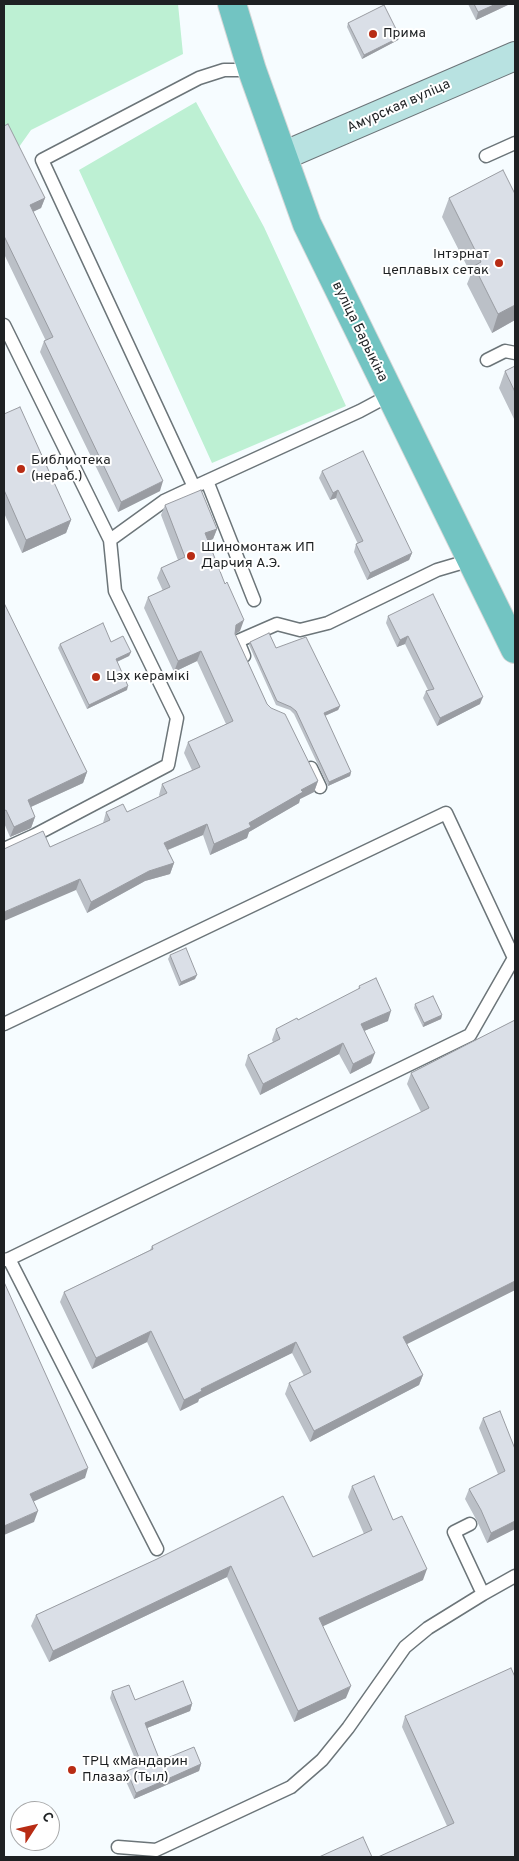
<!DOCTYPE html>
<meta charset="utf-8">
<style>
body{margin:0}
#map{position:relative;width:519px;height:1861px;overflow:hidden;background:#f6fcff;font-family:Overpass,sans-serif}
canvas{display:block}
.frame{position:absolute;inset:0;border:5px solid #1e2123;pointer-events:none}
.north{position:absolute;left:10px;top:1801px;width:50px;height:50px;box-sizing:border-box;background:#fff;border:1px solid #a5a6a7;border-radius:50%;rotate:55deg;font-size:14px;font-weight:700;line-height:20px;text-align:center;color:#1e2123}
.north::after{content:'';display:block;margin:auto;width:18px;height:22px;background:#b82c14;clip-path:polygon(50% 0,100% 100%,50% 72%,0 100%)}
</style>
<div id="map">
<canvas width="519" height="1861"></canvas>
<div class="frame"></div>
<div class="north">С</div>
</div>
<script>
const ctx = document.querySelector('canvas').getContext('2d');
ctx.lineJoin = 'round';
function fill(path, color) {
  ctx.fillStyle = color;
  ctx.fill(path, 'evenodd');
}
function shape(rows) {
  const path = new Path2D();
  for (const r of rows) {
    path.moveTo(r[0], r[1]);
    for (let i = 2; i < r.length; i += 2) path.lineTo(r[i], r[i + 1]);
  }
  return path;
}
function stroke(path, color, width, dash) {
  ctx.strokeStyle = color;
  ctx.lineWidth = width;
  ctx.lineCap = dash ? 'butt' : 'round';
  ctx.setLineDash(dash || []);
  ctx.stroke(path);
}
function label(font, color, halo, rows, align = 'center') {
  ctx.font = font + ' Overpass,sans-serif';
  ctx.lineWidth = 4;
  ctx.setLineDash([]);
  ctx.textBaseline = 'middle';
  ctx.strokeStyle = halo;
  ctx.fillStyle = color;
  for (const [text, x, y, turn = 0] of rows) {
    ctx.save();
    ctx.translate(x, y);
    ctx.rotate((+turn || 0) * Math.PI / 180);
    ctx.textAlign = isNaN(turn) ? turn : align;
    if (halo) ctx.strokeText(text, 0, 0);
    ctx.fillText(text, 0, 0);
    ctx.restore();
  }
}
fill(shape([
 [4,4,178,4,183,54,31,130,14,154,4,135],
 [196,102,264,227,346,406,212,463,79,170]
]), '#bdf0d3');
const lane = shape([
 [252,70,224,70,199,78,42,160,194,487,360,411,390,395],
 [486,156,515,143],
 [4,325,110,540,164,501,194,487],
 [487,360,505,351,515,353],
 [207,481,254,600],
 [244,656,238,641,277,624,300,630,328,623,437,570,471,560],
 [311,768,320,787],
 [4,849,35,835,168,765,177,718,115,591,110,540],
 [4,1024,446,813,514,958,470,1035,9,1259],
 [4,1260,9,1259,157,1549],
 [470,1524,454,1532,483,1594],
 [118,1847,156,1850,291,1787,322,1760,348,1728,405,1647,428,1628,483,1594,515,1576]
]);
const secondary = shape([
 [283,156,515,56]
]);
const primary = shape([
 [232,4,252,70,307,224,515,649]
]);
stroke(lane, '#6c7579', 15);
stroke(secondary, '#6c7579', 30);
stroke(primary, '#d6d7d7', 30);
stroke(lane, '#fff', 12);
stroke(secondary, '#b8e2e1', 28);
stroke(primary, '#72c4c2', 28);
fill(shape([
 [468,4,510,4,476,20],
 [348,23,398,40,362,59,347,27],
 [4,126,45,198,41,208,33,212,160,491,118,512,40,352,44,341,46,341,4,254],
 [449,198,515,320,492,333,467,284,471,274,442,217],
 [515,366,515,421,499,388,505,371],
 [4,414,71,520,66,533,22,553,4,513],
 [322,471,412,553,409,560,367,580,354,552,356,544,358,544,336,498,330,500,319,478],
 [165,505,217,529,213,539,208,541,240,631,235,634,267,704,318,781,314,792,300,799,299,803,249,832,247,838,210,855,203,835,168,850,174,863,170,874,145,881,87,913,76,890,50,847,103,823,106,812,127,812,160,797,159,795,162,784,192,770,184,753,188,742,226,724,197,661,174,672,144,608,148,597,163,591,157,578,161,568,178,560,161,515],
 [4,603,87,772,83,783,31,807,35,817,31,828,10,837,4,823],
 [388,616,480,704,437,726,423,698,426,691,428,690,405,644,397,647,386,623],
 [111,642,131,652,129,656,117,662,127,690,87,709,58,648,60,644],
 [250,642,276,648,340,706,338,710,325,716,351,772,350,776,328,786,294,714,290,710,276,705,249,645],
 [170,955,195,979,179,986,168,959],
 [359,986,388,1021,364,1031,371,1063,350,1074,339,1054,260,1095,245,1065,248,1055,273,1042,272,1040,276,1029,298,1020,358,990],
 [415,1004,442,1015,441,1019,423,1027,414,1008],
 [515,1020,515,1290,407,1344,423,1375,419,1385,310,1442,285,1394,289,1383,304,1376,292,1353,199,1399,198,1402,180,1411,147,1342,92,1369,60,1302,64,1292,150,1250,152,1246,421,1112,407,1084,411,1073],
 [500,1411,515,1529,487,1543,477,1521,465,1499,469,1489,498,1474,479,1428,483,1418],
 [352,1486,393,1520,423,1580,322,1626,346,1698,294,1722,227,1577,49,1662,31,1626,36,1615,157,1559,313,1557,364,1534,348,1497],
 [112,1691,135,1700,192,1704,190,1711,147,1728,160,1761,201,1764,199,1771,134,1799,124,1777,127,1771,138,1766,110,1698],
 [405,1716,515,1857,447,1826,402,1727]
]), '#bbc0c7');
fill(shape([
 [496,4,510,4,476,20,478,12],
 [400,37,398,40,362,59,364,55],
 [45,198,41,208,26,215,30,205],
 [515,305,515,320,492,333,498,314],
 [163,481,160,491,118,512,121,502],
 [338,490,336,498,330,500,333,493],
 [71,520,66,533,22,553,26,540],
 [217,529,213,539,201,544,205,533],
 [412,553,409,560,367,580,370,573],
 [244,620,240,631,232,636,236,625],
 [408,636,405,644,397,647,400,640],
 [201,651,197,661,174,672,178,661],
 [131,652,129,656,114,663,116,659],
 [128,686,127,690,87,709,89,705],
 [483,697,480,704,437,726,440,718],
 [340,706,338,710,322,717,324,713],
 [87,772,83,783,24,810,28,800],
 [351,772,350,776,328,786,329,782],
 [318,781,314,792,300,799,299,803,249,832,247,838,210,855,214,844,301,790],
 [35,817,31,828,10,837,14,827],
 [207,824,203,835,160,853,164,843],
 [174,863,170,874,145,881,87,913,91,902,149,871],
 [80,879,76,890,4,921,4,912],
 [197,975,195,979,179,986,181,982],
 [391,1011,388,1021,357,1034,361,1024],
 [442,1015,441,1019,423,1027,424,1023],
 [343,1043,339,1054,260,1095,263,1084],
 [375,1053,371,1063,350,1074,353,1064],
 [515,1281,515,1290,399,1348,403,1337],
 [151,1331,147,1342,92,1369,96,1358],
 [296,1342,292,1353,199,1399,198,1402,180,1411,184,1400,201,1389],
 [423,1375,419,1385,310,1442,314,1431],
 [88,1468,85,1478,26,1505,30,1494],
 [38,1511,34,1522,4,1535,4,1526],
 [515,1521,515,1529,487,1543,491,1533],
 [231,1566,227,1577,49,1662,53,1651],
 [427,1569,423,1580,315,1630,319,1618],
 [351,1686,346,1698,294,1722,298,1711],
 [192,1704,190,1711,142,1730,145,1723],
 [201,1764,199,1771,134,1799,136,1793]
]), '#999ca2');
const building = shape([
 [474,4,496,4,478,12,474,4],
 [384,5,400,37,364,55,348,23,384,5],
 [8,124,45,198,30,205,163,481,121,502,44,341,53,337,4,236,4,126,8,124],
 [503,170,515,194,515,305,498,314,474,266,481,262,449,198,503,170],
 [515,366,515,392,505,371,515,366],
 [20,407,71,520,26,540,4,490,4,414,20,407],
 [363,451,412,553,370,573,356,544,363,541,338,490,333,493,322,471,363,451],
 [201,490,217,529,205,533,225,584,227,582,244,620,236,625,235,634,267,704,271,708,285,714,318,781,301,790,303,792,249,823,251,827,214,844,207,824,164,843,174,863,149,871,91,902,80,879,4,912,4,849,43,831,50,847,110,820,106,812,123,804,127,812,167,793,162,784,200,767,188,742,233,721,201,651,178,661,148,597,170,587,161,568,185,557,165,505,201,490],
 [433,594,483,697,440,718,426,691,434,689,408,636,400,640,388,616,433,594],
 [4,603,87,772,28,800,35,817,14,827,6,810,4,811,4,603],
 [103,623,111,642,123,636,131,652,116,659,128,686,89,705,60,644,103,623],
 [269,633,276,648,306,637,340,706,324,713,351,772,329,782,296,711,291,707,277,701,250,642,269,633],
 [186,948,197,975,181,982,170,955,186,948],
 [376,978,391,1011,361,1024,375,1053,353,1064,343,1043,263,1084,248,1055,280,1039,276,1029,297,1018,298,1020,360,988,359,986,376,978],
 [433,996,442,1015,424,1023,415,1004,433,996],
 [515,1020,515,1281,403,1337,423,1375,314,1431,289,1383,311,1372,296,1342,201,1389,202,1391,184,1400,151,1331,96,1358,64,1292,153,1249,152,1246,429,1108,411,1073,515,1020],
 [4,1282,88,1468,30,1494,38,1511,4,1526,4,1282],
 [500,1411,515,1449,515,1521,491,1533,481,1510,469,1489,505,1471,483,1418,500,1411],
 [374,1476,393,1520,402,1516,427,1569,319,1618,351,1686,298,1711,231,1566,53,1651,36,1615,157,1559,283,1496,313,1557,372,1530,352,1486,374,1476],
 [511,1668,515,1677,515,1857,378,1857,454,1823,405,1716,511,1668],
 [183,1681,192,1704,145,1723,160,1761,194,1747,201,1764,136,1793,127,1771,142,1765,112,1691,129,1685,135,1700,183,1681],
 [363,1837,372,1857,319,1857,363,1837]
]);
fill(building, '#dadfe7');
stroke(building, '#999ca2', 1);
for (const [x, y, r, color] of [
 [373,34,5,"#b82c14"],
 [499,263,5,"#b82c14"],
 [21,469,5,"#b82c14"],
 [191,556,5,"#b82c14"],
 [96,677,5,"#b82c14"],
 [72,1770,5,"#b82c14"]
]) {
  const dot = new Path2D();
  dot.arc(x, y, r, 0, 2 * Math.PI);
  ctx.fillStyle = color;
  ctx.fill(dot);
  stroke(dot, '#fff', 2);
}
label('14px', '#1e2123', '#fff', [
 ["Прима",383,34],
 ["Інтэрнат",489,255,"right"],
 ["цеплавых сетак",489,271,"right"],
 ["Библиотека",31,461],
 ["(нераб.)",31,477],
 ["Шиномонтаж ИП",201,548],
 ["Дарчия А.Э.",201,564],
 ["Цэх керамікі",106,677],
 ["ТРЦ «Мандарин",82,1762],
 ["Плаза» (Тыл)",82,1778]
], 'left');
label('14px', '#1e2123', '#fff', [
 ["Амурская вуліца",399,107,-24],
 ["вуліца Барыкіна",359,332,64]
]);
</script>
